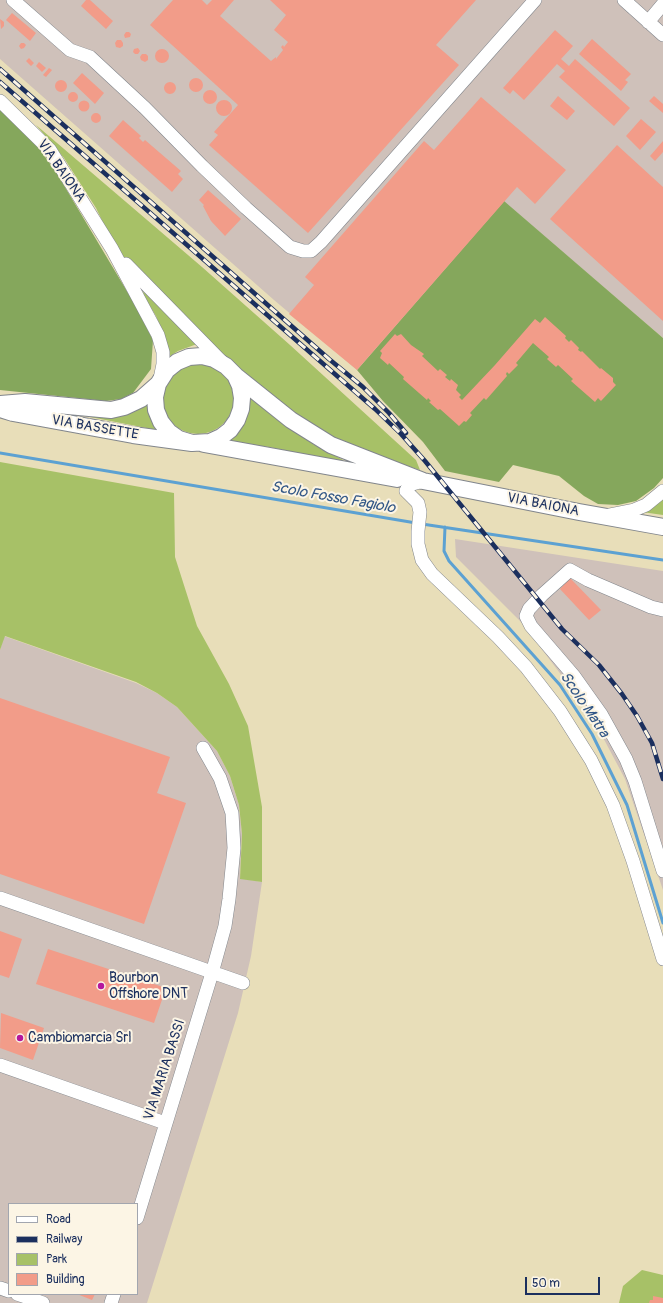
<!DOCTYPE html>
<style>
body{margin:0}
#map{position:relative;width:663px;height:1303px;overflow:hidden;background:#e8deb9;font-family:Pangolin,sans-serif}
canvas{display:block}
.legend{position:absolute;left:8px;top:1203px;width:130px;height:92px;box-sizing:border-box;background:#fcf5e5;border:1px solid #a2a6af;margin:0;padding:5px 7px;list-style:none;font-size:12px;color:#1b2f5e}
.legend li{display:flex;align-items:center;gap:8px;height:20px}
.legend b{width:20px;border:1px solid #a2a6af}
.scale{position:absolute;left:525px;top:1277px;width:75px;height:18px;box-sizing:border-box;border:2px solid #1b2f5e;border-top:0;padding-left:5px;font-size:12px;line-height:14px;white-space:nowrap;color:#1b2f5e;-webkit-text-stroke:3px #fcf5e5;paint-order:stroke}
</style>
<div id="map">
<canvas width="663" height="1303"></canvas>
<ul class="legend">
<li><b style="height:5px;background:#fff"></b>Road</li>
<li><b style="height:5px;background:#1b2f5e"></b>Railway</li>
<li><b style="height:11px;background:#a7c167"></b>Park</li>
<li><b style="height:11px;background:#f29c89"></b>Building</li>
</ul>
<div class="scale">50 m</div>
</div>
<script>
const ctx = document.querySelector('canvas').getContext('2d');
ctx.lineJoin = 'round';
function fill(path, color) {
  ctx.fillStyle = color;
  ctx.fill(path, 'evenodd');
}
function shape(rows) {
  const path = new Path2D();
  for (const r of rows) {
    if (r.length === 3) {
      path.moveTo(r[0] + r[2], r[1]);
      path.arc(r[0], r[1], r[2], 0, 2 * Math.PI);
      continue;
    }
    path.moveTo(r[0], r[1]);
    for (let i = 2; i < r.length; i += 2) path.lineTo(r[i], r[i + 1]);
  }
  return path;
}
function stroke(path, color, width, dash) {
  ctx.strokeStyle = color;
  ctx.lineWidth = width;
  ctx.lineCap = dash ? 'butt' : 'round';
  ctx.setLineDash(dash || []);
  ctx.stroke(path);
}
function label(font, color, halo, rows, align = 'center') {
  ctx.font = font + ' Pangolin,sans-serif';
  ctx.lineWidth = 4;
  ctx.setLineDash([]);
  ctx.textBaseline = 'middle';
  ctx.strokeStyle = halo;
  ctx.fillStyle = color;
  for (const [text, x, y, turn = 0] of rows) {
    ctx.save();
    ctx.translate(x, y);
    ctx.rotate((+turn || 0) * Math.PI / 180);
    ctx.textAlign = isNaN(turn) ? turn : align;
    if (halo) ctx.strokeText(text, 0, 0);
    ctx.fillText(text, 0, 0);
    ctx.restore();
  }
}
fill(shape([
 [0,0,663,0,663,338,504,202,357,370,274,300,0,59],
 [455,539,663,571,663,890,625,779,590,713,522,623,456,557],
 [4,636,136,683,157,693,177,707,217,751,230,776,239,805,242,834,240,878,262,882,251,956,238,1013,147,1303,0,1303,0,650],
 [9,1204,137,1204,137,1294,9,1294]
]), '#cfc1ba');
fill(shape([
 [36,125,202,267,290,345,416,460,420,470,372,454,312,428,244,373,174,308,116,249,96,208,64,158],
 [143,291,190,337,197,344,178,351,167,358,168,346,156,316,144,296],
 [198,398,36],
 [246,394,273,416,313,444,343,460,342,462,269,447,221,441],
 [148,402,162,431,90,417,113,416],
 [0,462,174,493,175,557,197,626,229,684,248,726,262,807,262,882,240,879,242,834,239,805,230,776,217,751,177,707,157,693,136,682,5,636,0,650],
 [663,496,663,515,642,512],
 [642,1270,663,1275,663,1303,619,1303,623,1286]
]), '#a7c167');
fill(shape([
 [0,110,30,136,56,172,134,303,153,340,151,369,133,393,121,399,106,401,0,390],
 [504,201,663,338,663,478,654,488,636,501,618,505,598,504,584,496,559,476,513,465,499,482,445,471,423,442,383,401,357,370]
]), '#85a75c');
stroke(shape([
 [0,453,416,523],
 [422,524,663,560],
 [445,527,444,551,449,561,560,685,592,734,627,805,663,923]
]), '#5ca1d2', 3);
fill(shape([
 [86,0,90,0,113,21,106,29,81,6],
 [173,0,202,0,207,5,212,0,234,0,220,16,271,61,276,57,276,59,283,50,281,47,283,45,284,47,288,42,274,30,286,15,270,0,476,0,436,45,459,65,308,233,209,145,218,135,214,132,238,105,150,25],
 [12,13,36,33,30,41,6,20],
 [0,19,4,22,4,26,1,29],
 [555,30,573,46,561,59,569,66,575,59,630,108,614,126,559,77,565,71,557,64,524,100,513,90,510,94,503,88],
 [126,32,129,32,131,34,130,37,125,38,124,35],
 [592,39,631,74,625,80,628,82,621,91,579,54],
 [117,40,121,40,123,43,123,46,120,48,116,47,115,43],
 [21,43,24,43,26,45,24,48,21,49,19,46],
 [138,48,140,51,138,54,135,54,133,52,134,49],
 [162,56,7],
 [142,54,146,54,148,56,148,60,145,62,141,60,140,57],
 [29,58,34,63,31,66,26,61],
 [39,62,46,68,42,72,36,66],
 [49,68,52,70,46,77,43,75],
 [82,73,104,93,95,104,73,83],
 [196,85,7],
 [61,86,6],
 [170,88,6],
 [210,97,7],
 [73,97,5],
 [558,96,575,111,567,120,550,106],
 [654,96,663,104,663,113,649,101],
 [481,97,566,170,535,204,517,187,357,370,289,314,314,285,305,277,424,141,434,150],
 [84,106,5.5],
 [224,108,8],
 [96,118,5],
 [641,119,656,132,640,150,626,136],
 [123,120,141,136,139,138,143,142,145,140,181,171,178,174,183,179,172,192,109,136],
 [663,141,663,152,655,161,650,156],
 [617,145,663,187,663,321,550,219],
 [208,190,241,219,225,236,211,221,203,206,204,205,199,200],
 [545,317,566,336,565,338,569,342,571,340,579,348,578,350,581,352,582,351,600,369,601,368,613,378,613,382,616,385,601,401,598,398,595,402,571,381,573,379,558,365,556,367,547,359,549,357,533,343,516,363,518,365,509,374,507,372,506,374,507,376,486,400,484,398,470,413,472,415,466,422,464,421,459,426,440,409,438,410,429,402,431,401,428,398,427,400,403,379,404,377,389,363,388,365,380,358,382,353,380,351,395,334,397,336,401,334,411,345,424,354,422,356,438,371,440,369,447,375,445,377,450,381,451,379,458,385,456,390,461,395,459,397,462,400,495,365,535,319,540,323],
 [570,578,601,610,589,620,560,589],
 [0,698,170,757,157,793,186,803,144,924,0,874],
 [0,931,22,939,9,978,0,975],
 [48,949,166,988,154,1023,36,984],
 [1,1013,44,1028,33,1060,0,1048],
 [77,1294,95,1294,92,1300],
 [653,1296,663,1298,663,1303,649,1303,650,1300,653,1300]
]), '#f29c89');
const minor = shape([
 [13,0,70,50,90,57,145,108,202,166,246,208,290,247,303,251,311,251,321,242,535,0],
 [624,0,663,35],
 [648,22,663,4],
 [0,101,50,150,112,249,158,335,163,352,163,364,160,379],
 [126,264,221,361],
 [423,481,409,485,406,491,418,503,420,512,418,531,418,544,422,560,432,574,498,637,526,667,560,711,591,760,613,805,633,861,663,959],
 [609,515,634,510,646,505,663,491],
 [663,610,651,607,588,580,570,570,542,595,529,609,526,616,531,626,574,676,601,714,626,759,635,781,663,871],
 [0,898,243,983],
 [0,1065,165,1123],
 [137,1218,212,973,225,926,229,899,234,848,232,813,220,778,203,748],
 [0,1288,9,1291],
 [17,1294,43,1303],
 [111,1303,114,1294]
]);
const major = shape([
 [236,376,291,420,331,445,423,481,579,512,663,527],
 [0,404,25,402,111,410,124,407,141,399,158,384],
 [0,409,13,413,133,435,192,443,210,442,221,437,230,430,237,420,241,409,242,398,240,386,235,375,226,366,214,359,202,356,189,357,177,362,167,370,158,384,155,397,156,410,161,422,169,432,179,439,192,443],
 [204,444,397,479]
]);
stroke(minor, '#82868c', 14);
stroke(major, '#82868c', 18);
stroke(minor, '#fff', 13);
stroke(major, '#fff', 16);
const rail = shape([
 [0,69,329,359,363,387,389,413,406,433],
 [0,82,375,409,401,434,425,461,562,629,599,665,622,694,637,716,652,743,663,779]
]);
stroke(rail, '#1b2f5e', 4.5);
stroke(rail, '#fcf5e5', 3, [9]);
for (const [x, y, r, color] of [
 [101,986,4,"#b5179e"],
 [20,1038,4,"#b5179e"]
]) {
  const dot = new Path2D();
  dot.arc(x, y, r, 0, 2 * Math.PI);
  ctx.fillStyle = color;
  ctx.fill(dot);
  stroke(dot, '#fcf5e5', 1.5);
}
label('14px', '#1b2f5e', '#fcf5e5', [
 ["VIA BAIONA",61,171,55],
 ["VIA BASSETTE",95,428,10],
 ["VIA BAIONA",543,505,11],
 ["VIA MARIA BASSI",165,1070,-72]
]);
label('14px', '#1b2f5e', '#fcf5e5', [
 ["Bourbon",109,978],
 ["Offshore DNT",109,994],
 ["Cambiomarcia Srl",28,1038]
], 'left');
label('italic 15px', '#325787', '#fcf5e5', [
 ["Scolo Fosso Fagiolo",333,498,10],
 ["Scolo Matra",584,705,56]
]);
</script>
